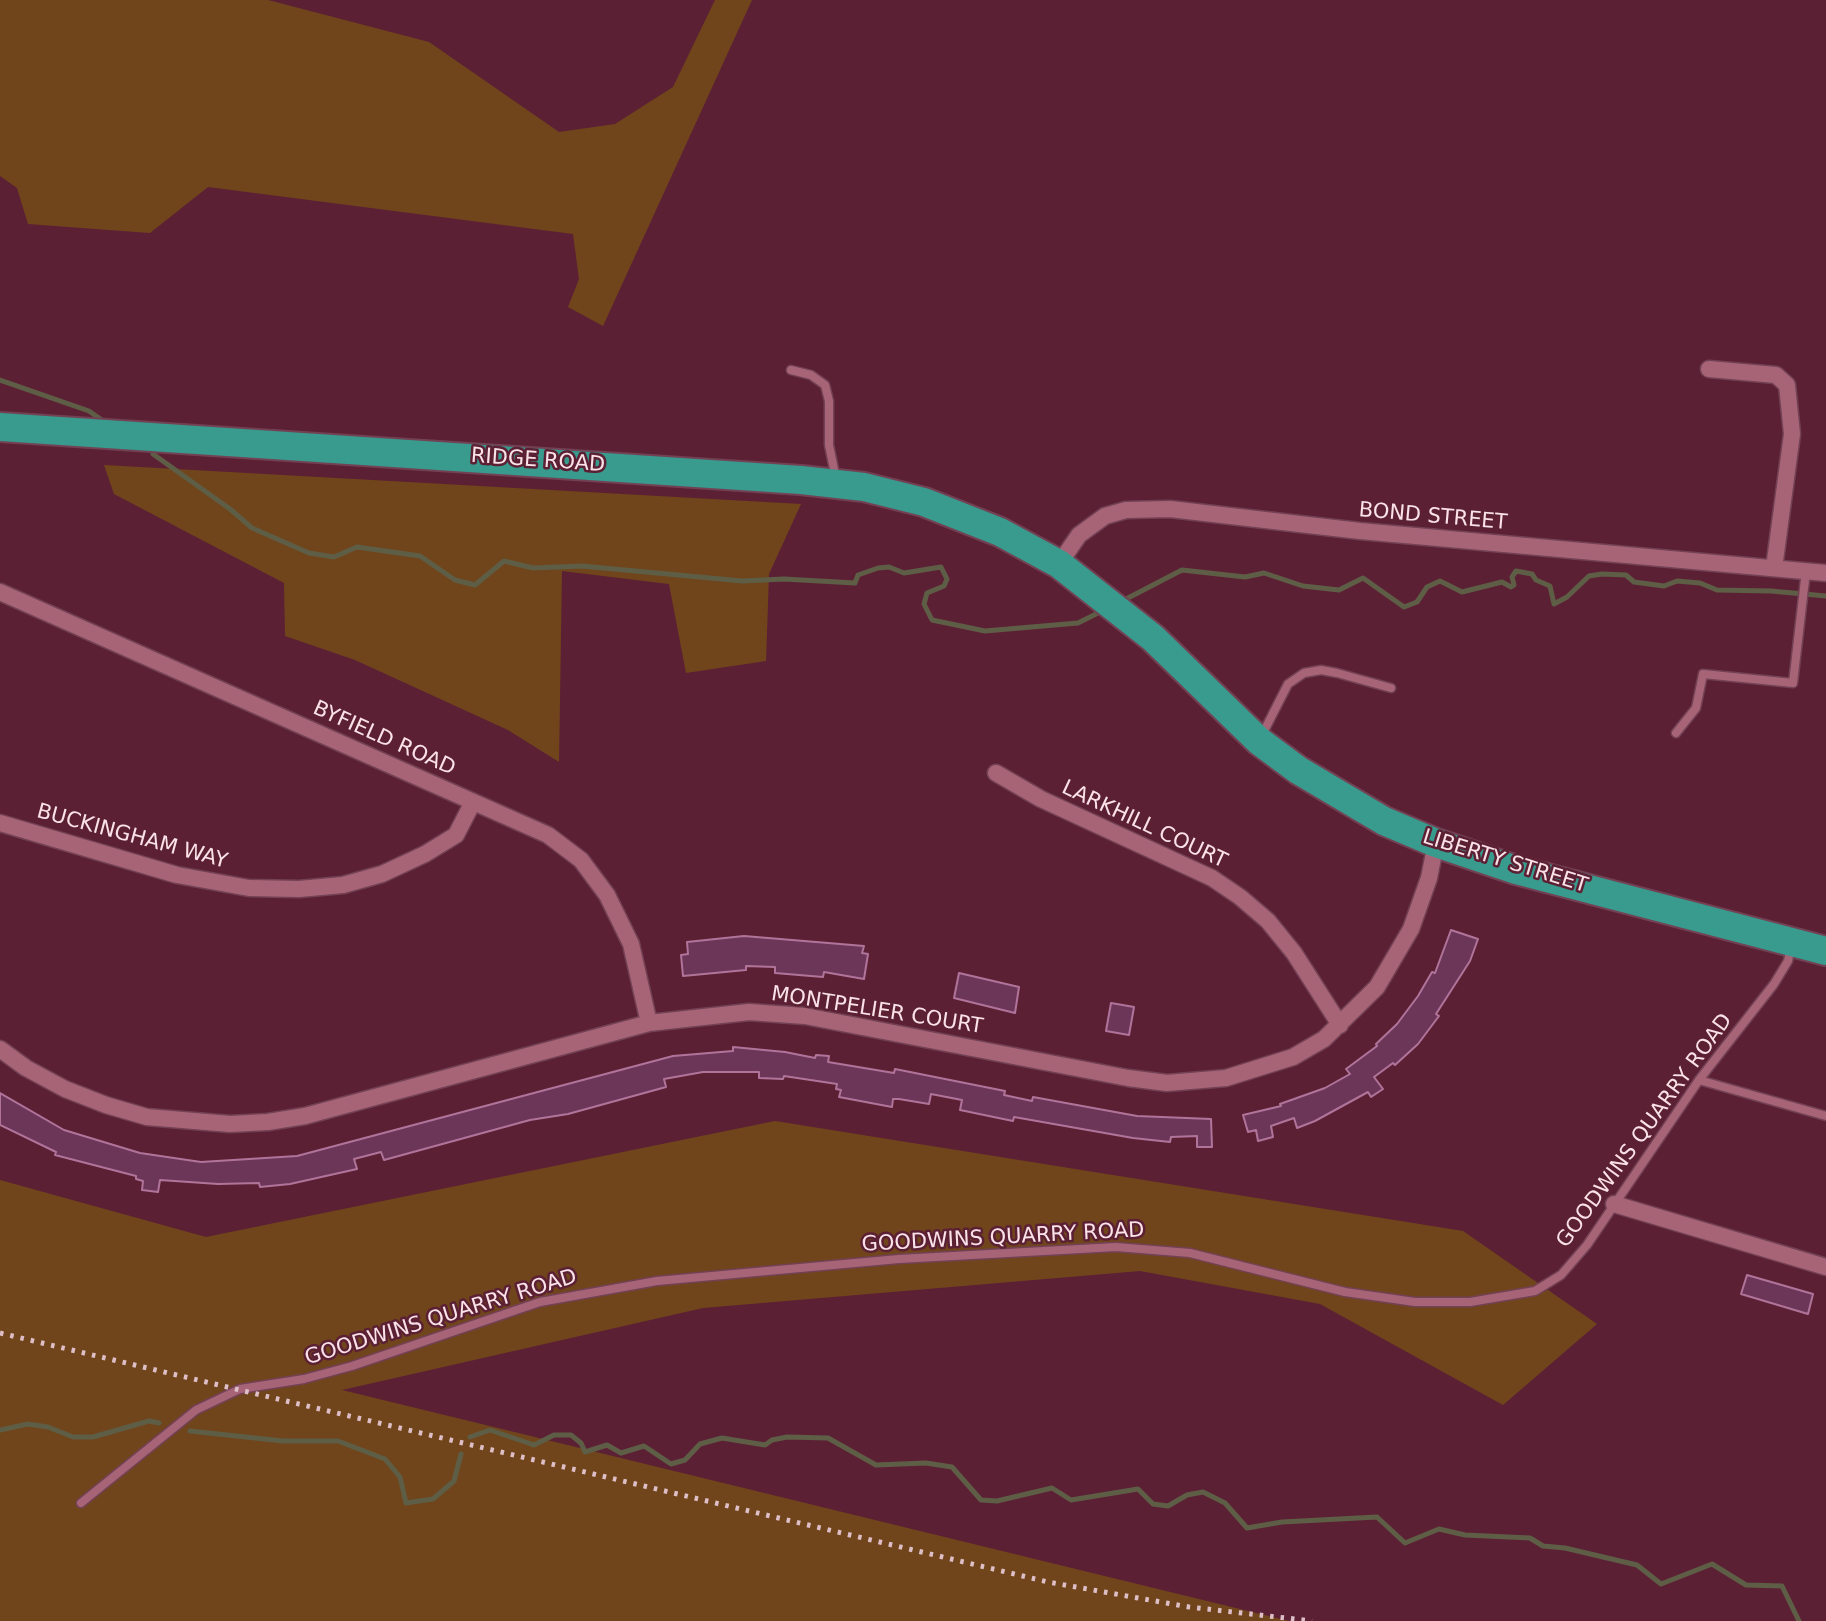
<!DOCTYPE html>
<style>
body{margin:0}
canvas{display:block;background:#5c2034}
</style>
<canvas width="1826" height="1621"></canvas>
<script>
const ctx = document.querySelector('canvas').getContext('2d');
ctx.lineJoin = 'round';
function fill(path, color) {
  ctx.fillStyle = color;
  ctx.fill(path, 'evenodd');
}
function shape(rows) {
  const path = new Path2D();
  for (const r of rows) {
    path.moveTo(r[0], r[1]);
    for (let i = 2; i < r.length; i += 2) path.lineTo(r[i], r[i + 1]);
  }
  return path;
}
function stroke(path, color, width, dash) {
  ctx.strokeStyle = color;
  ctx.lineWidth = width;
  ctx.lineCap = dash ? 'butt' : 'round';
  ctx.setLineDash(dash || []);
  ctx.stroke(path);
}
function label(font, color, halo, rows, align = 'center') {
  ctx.font = font + ' "DejaVu Sans",sans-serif';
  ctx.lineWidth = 5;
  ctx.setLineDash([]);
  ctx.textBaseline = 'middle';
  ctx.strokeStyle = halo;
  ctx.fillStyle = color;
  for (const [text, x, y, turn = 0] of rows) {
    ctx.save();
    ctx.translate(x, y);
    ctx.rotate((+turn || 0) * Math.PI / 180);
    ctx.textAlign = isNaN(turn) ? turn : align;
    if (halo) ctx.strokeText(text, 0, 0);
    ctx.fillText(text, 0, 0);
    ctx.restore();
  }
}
fill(shape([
 [0,0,268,0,429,42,559,132,615,124,673,87,715,0,752,0,603,326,568,307,579,279,573,234,208,187,150,233,28,224,17,188,0,176],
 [104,465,479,486,801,504,769,574,766,661,686,673,669,584,562,571,559,762,508,730,355,660,285,636,284,583,114,494],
 [775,1121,1463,1231,1597,1324,1503,1405,1320,1304,1140,1271,703,1308,342,1390,1289,1621,0,1621,0,1180,206,1237]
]), '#70451b');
stroke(shape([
 [0,380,89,411,106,423],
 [153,454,230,509,252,528,309,553,334,557,357,547,420,556,455,580,475,585,504,561,533,568,582,566,742,581,784,579,855,583,858,575,878,568,889,567,904,573,941,567,947,579,944,586,927,593,924,604,932,620,985,631,1078,623,1098,613],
 [1128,598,1182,570,1245,577,1264,573,1303,586,1339,590,1363,578,1404,607,1417,602,1427,587,1440,581,1462,592,1502,582,1511,587,1514,585,1512,577,1516,571,1532,574,1536,580,1550,586,1554,604,1567,597,1589,576,1602,574,1626,575,1634,582,1664,586,1677,581,1700,583,1717,590,1771,591,1826,596],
 [0,1430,28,1424,48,1427,73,1437,93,1437,149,1421,159,1423],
 [190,1431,283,1441,338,1441,385,1459,400,1477,406,1503,433,1499,454,1481,461,1454],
 [470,1437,490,1430,534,1445,554,1435,571,1435,581,1443,585,1452,607,1445,621,1453,644,1446,671,1464,685,1460,700,1444,722,1438,765,1445,772,1440,787,1437,828,1438,876,1465,926,1463,952,1467,981,1500,997,1501,1052,1488,1071,1500,1138,1489,1153,1504,1168,1506,1187,1495,1203,1492,1225,1503,1247,1528,1282,1522,1377,1517,1405,1543,1439,1529,1465,1535,1530,1538,1543,1546,1565,1548,1637,1565,1661,1584,1712,1564,1746,1585,1782,1586,1799,1621]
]), '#5e5d46', 5);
const building = shape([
 [1451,930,1478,939,1470,961,1436,1014,1439,1016,1418,1044,1395,1065,1393,1063,1374,1077,1383,1089,1371,1097,1368,1092,1315,1121,1297,1128,1294,1118,1271,1126,1273,1137,1258,1141,1256,1130,1248,1132,1243,1115,1281,1106,1280,1104,1325,1088,1350,1074,1346,1069,1377,1046,1376,1044,1397,1024,1418,996,1432,972,1435,973,1451,930],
 [744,936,864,946,862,953,868,954,864,979,824,972,823,977,775,973,775,967,746,966,746,970,683,976,681,955,688,954,687,942,744,936],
 [959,973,1019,987,1015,1013,954,998,959,973],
 [1111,1003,1134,1007,1129,1035,1106,1031,1111,1003],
 [733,1047,785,1052,815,1058,816,1055,829,1056,828,1062,894,1073,895,1069,1005,1091,1004,1095,1032,1101,1033,1097,1137,1116,1211,1119,1212,1147,1197,1147,1197,1136,1171,1137,1170,1142,1133,1138,1014,1117,1013,1121,960,1110,962,1100,931,1094,929,1104,899,1099,893,1099,892,1107,839,1097,841,1090,836,1089,837,1084,784,1076,783,1079,759,1078,759,1072,703,1072,664,1079,666,1087,568,1114,530,1120,384,1160,381,1152,354,1159,357,1169,290,1184,260,1187,259,1183,218,1184,160,1180,158,1192,142,1190,143,1181,136,1179,136,1176,55,1155,56,1152,0,1125,0,1093,64,1130,140,1153,201,1162,297,1156,673,1056,733,1051,733,1047],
 [1747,1275,1813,1294,1808,1314,1741,1294,1747,1275]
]);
fill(building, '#6c3659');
stroke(building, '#b0749a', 2);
const lane = shape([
 [791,370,811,375,825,385,829,401,829,445,836,479],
 [1676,733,1696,708,1703,674,1793,683,1806,571],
 [1262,735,1288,684,1304,673,1321,670,1337,673,1391,688],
 [1699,1080,1826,1116],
 [81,1503,196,1410,240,1389,304,1379,352,1366,540,1302,657,1281,899,1259,1116,1247,1190,1253,1345,1292,1415,1302,1470,1302,1535,1291,1561,1275,1587,1245,1699,1080,1774,984,1788,961,1791,947]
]);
const street = shape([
 [1709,369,1776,375,1787,385,1792,434,1774,568],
 [1059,564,1079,535,1105,516,1126,510,1170,509,1360,531,1826,573],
 [0,592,548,835,581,860,607,895,631,944,649,1023],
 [996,773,1041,799,1212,878,1240,897,1268,921,1294,953,1340,1025],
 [0,823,177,875,249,888,299,889,343,885,382,874,425,854,456,835,473,802],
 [0,1049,26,1068,65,1089,106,1105,147,1117,230,1124,268,1122,305,1116,649,1023,749,1012,805,1016,1128,1078,1167,1083,1226,1078,1293,1057,1324,1039,1377,987,1411,929,1429,878,1436,843],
 [1614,1204,1826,1267]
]);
const highway = shape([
 [0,427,801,480,864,487,924,502,1000,532,1059,564,1153,638,1259,741,1298,770,1384,821,1436,843,1516,870,1826,951]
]);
stroke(lane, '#734154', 11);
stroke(street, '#734154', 19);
stroke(highway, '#734154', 32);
stroke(lane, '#a86477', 8);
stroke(street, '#a86477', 16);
stroke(highway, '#389b8d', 28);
stroke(shape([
 [0,1333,1048,1582,1189,1607,1312,1621]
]), '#debfc8', 5, [3.5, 7]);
label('21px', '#fae2e8', '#5c2034', [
 ["RIDGE ROAD",538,461,4],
 ["BOND STREET",1433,517,5],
 ["BYFIELD ROAD",384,739,24],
 ["LARKHILL COURT",1144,825,25],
 ["BUCKINGHAM WAY",132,837,15],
 ["LIBERTY STREET",1505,862,17],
 ["MONTPELIER COURT",877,1011,9],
 ["GOODWINS QUARRY ROAD",1645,1131,-54],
 ["GOODWINS QUARRY ROAD",1003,1238,-3],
 ["GOODWINS QUARRY ROAD",441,1318,-17]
]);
</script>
